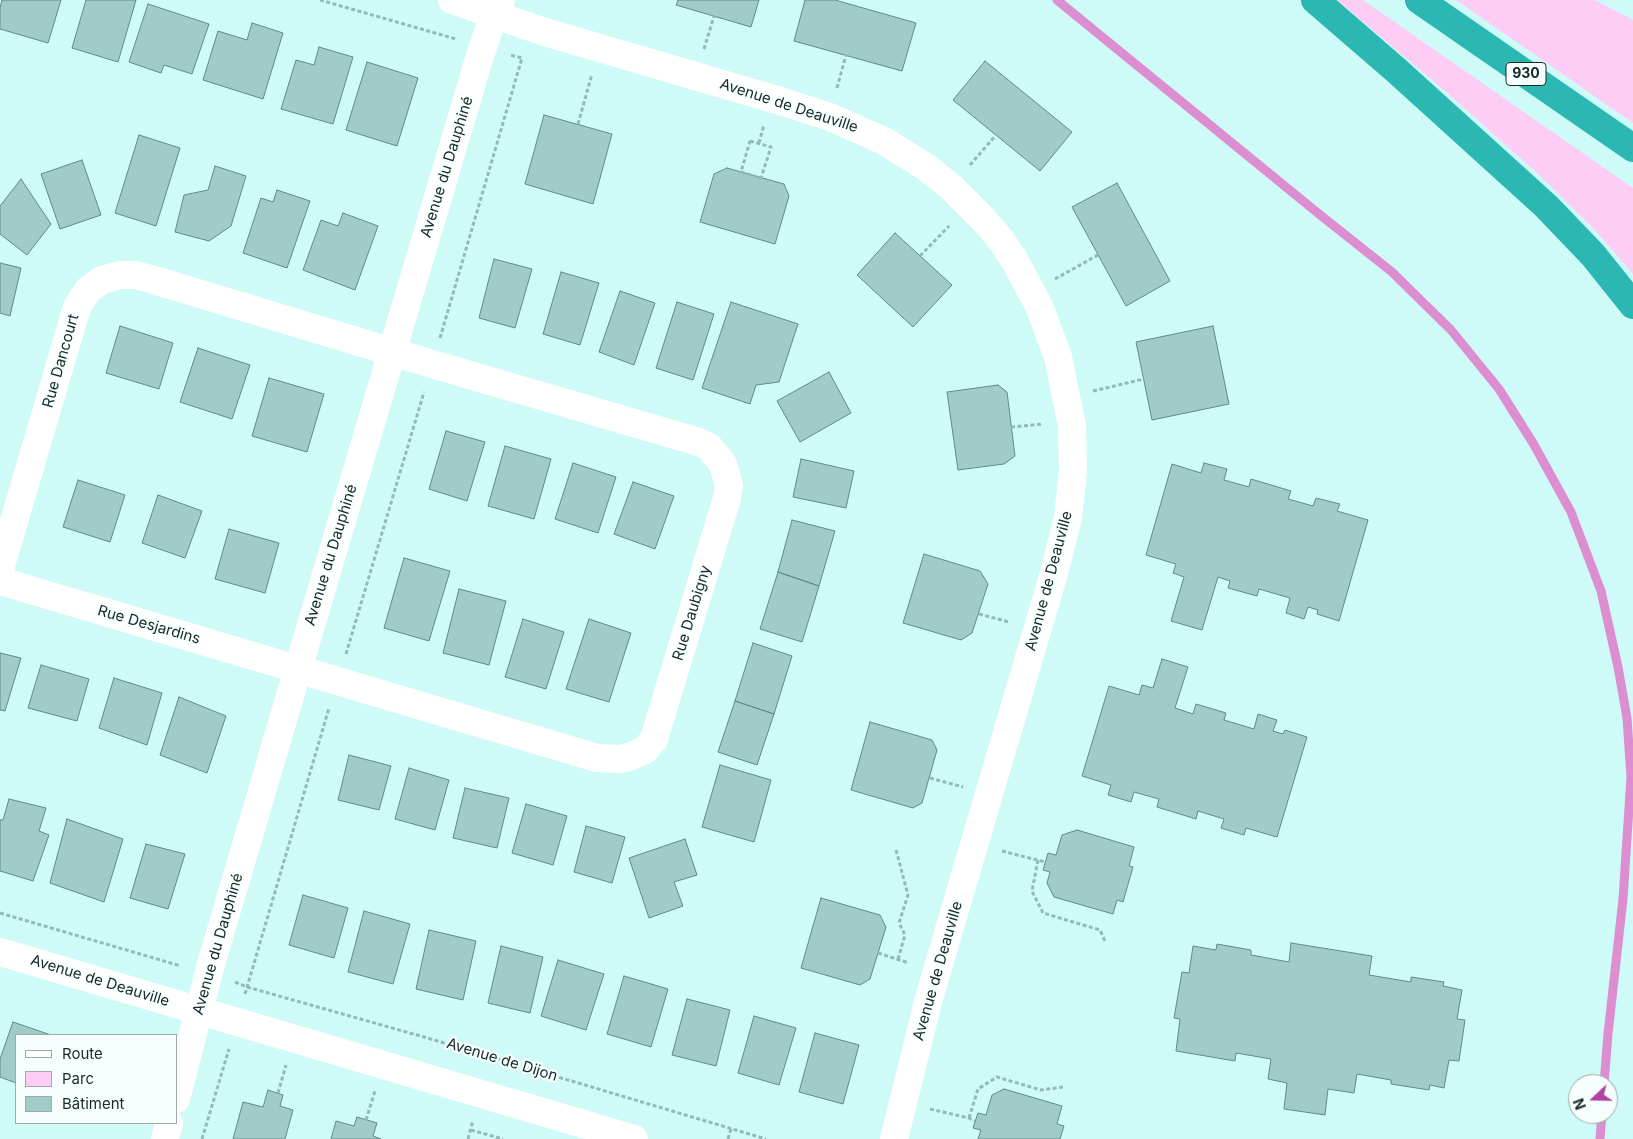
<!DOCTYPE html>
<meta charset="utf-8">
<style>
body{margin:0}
#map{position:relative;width:1633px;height:1139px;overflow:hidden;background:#cefaf7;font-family:Inter,sans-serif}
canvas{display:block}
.legend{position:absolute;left:15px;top:1034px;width:162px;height:90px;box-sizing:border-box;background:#f6fffe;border:1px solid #9ea9a9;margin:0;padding:6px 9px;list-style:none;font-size:15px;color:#192929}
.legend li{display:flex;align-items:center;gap:10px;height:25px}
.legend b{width:25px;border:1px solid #9ea9a9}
.north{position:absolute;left:1568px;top:1074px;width:50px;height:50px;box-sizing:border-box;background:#f6fffe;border:1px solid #9ea9a9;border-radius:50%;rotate:249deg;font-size:14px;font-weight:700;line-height:20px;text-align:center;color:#192929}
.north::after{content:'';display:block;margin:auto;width:18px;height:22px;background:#af44a3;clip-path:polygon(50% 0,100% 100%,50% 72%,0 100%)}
</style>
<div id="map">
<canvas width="1633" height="1139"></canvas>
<ul class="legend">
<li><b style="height:6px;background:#fff"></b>Route</li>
<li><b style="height:14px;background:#fecdf6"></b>Parc</li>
<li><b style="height:14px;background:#a1cbc8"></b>Bâtiment</li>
</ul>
<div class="north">N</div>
</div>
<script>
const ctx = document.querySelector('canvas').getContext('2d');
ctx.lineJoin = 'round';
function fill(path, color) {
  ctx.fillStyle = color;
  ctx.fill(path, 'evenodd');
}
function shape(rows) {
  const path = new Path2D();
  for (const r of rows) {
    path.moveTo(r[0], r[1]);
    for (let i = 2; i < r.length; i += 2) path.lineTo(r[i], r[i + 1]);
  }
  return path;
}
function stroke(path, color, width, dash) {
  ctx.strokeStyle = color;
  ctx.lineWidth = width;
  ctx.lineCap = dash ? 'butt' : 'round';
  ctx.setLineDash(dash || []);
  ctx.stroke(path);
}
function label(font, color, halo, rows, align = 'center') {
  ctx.font = font + ' Inter,sans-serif';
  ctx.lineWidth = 4.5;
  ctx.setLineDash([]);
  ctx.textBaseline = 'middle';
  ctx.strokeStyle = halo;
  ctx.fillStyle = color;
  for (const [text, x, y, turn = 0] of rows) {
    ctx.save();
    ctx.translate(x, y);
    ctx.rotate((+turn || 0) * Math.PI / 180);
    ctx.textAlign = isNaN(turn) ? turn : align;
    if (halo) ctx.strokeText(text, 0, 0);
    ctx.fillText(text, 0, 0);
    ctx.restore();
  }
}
fill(shape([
 [1337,0,1363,0,1633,188,1633,274,1594,229,1535,171,1445,91],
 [1456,0,1595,0,1633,20,1633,123]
]), '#fecdf6');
stroke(shape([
 [1057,0,1319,214,1392,272,1451,330,1499,389,1533,443,1571,512,1601,591,1618,667,1627,718,1631,777,1623,899,1608,1034,1604,1084],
 [1600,1139,1602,1114]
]), '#dc8ed0', 9);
const building = shape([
 [2,0,61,0,48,43,0,29,0,8,2,0],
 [86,0,136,0,118,62,72,48,86,0],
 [678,0,759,0,751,27,676,5,678,0],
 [805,0,835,0,916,23,902,71,794,41,805,0],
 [148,4,209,24,192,74,164,65,161,73,129,62,148,4],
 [252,23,283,33,263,99,203,80,218,31,247,40,252,23],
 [319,47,353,57,333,124,281,109,296,60,314,65,319,47],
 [985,61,1072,132,1040,171,953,100,985,61],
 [367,62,418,78,397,146,346,130,367,62],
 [544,115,612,134,593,204,525,184,544,115],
 [139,135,180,148,156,226,115,213,139,135],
 [82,160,101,215,60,229,41,174,82,160],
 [215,166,246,176,231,226,209,241,175,232,184,195,208,190,215,166],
 [727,168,784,184,789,196,775,244,700,222,714,174,727,168],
 [21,179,51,224,27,255,0,234,0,206,21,179],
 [1117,183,1170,281,1126,306,1072,207,1117,183],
 [277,190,310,201,287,268,243,253,261,198,273,202,277,190],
 [343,213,378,226,355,290,303,270,321,220,338,226,343,213],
 [895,233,952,285,913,327,857,275,895,233],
 [494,259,532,269,515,328,479,318,494,259],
 [0,263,21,268,10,316,0,313,0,263],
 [561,272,599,283,580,345,543,334,561,272],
 [620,291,655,303,634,365,599,352,620,291],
 [677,302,714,314,693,380,656,368,677,302],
 [731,302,798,324,779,382,756,385,750,404,702,388,731,302],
 [120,326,173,343,159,389,106,373,120,326],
 [1213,326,1229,404,1152,420,1136,342,1213,326],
 [198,348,250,365,232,419,180,402,198,348],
 [829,372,851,413,800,442,777,401,829,372],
 [269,378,324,394,307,452,252,436,269,378],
 [998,385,1007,392,1015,456,1004,464,958,470,947,392,998,385],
 [446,431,485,442,467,501,429,489,446,431],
 [505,446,551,459,534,519,488,506,505,446],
 [801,459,854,471,846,508,793,497,801,459],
 [573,463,616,477,598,533,555,519,573,463],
 [1204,463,1227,469,1224,480,1249,487,1251,479,1291,491,1288,499,1313,506,1316,498,1340,504,1337,511,1368,520,1339,621,1317,614,1318,610,1308,607,1304,619,1286,613,1290,598,1259,589,1257,596,1228,588,1230,581,1218,577,1202,630,1171,621,1184,577,1173,573,1176,564,1146,555,1172,464,1201,473,1204,463],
 [78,480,125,495,110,542,63,527,78,480],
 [633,482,674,496,655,549,614,534,633,482],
 [158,495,202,511,185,558,142,543,158,495],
 [792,520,835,531,819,586,778,572,792,520],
 [229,529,279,543,265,593,215,579,229,529],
 [924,554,980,571,988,584,972,633,961,640,903,623,924,554],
 [404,558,450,571,429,641,384,628,404,558],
 [778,572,819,586,802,642,760,629,778,572],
 [459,589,506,601,489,665,443,653,459,589],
 [523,619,564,632,546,689,505,677,523,619],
 [589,619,631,633,609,702,566,689,589,619],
 [753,643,792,656,774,714,735,701,753,643],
 [0,653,21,658,5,711,0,710,0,653],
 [1162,659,1188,667,1175,708,1193,714,1196,704,1226,713,1224,720,1254,729,1258,714,1277,720,1273,731,1283,734,1285,730,1307,737,1277,837,1246,828,1244,835,1221,828,1224,819,1198,811,1196,819,1157,807,1159,799,1134,792,1131,802,1108,795,1111,785,1082,776,1109,686,1139,695,1142,685,1153,688,1162,659],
 [41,665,89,679,77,721,28,708,41,665],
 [114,678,162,693,147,745,99,728,114,678],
 [179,697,226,716,207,773,160,755,179,697],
 [735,701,774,714,757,765,718,752,735,701],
 [870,722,932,740,937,750,922,803,913,808,851,790,870,722],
 [349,755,391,766,379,810,338,800,349,755],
 [720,765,771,780,754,842,702,827,720,765],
 [409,768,449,780,435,830,395,819,409,768],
 [465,788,509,798,497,848,453,838,465,788],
 [9,799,46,808,39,831,49,835,33,881,0,871,0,820,3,820,9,799],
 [526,804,567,816,553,865,512,853,526,804],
 [67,819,123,839,104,902,50,883,67,819],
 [586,826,625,837,612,883,574,872,586,826],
 [1077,830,1134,847,1129,866,1133,867,1123,902,1117,900,1113,914,1054,897,1047,883,1050,872,1043,870,1048,853,1056,855,1062,835,1077,830],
 [685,839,697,875,674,882,683,906,649,918,629,858,685,839],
 [146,844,185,854,168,909,130,898,146,844],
 [303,895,348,908,334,958,289,945,303,895],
 [821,898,880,915,886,927,870,979,860,985,801,968,821,898],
 [364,911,410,924,393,984,348,972,364,911],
 [429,930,476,941,463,1000,416,989,429,930],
 [1291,943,1372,956,1369,975,1411,982,1411,977,1444,982,1443,986,1462,990,1457,1019,1465,1020,1459,1061,1449,1060,1444,1088,1430,1085,1429,1090,1391,1084,1391,1080,1357,1074,1354,1093,1328,1089,1325,1115,1284,1109,1287,1083,1268,1079,1271,1059,1236,1053,1235,1061,1176,1051,1180,1019,1174,1018,1182,972,1189,973,1193,946,1216,950,1217,944,1251,950,1251,955,1289,962,1291,943],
 [501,946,543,957,530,1013,488,1003,501,946],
 [558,960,604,974,586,1030,541,1016,558,960],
 [624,976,668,989,651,1047,607,1034,624,976],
 [687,999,730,1010,716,1066,672,1055,687,999],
 [754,1016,796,1028,779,1085,738,1073,754,1016],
 [13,1022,51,1035,16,1035,16,1083,0,1077,0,1059,13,1022],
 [815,1033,859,1045,843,1104,799,1092,815,1033],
 [1004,1089,1062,1106,1057,1124,1064,1126,1060,1139,978,1139,981,1130,973,1128,978,1113,986,1115,992,1095,1004,1089],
 [268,1090,283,1095,280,1106,293,1110,285,1139,233,1139,243,1102,263,1107,268,1090],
 [357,1117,377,1123,373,1136,381,1139,331,1139,336,1121,354,1126,357,1117]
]);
fill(building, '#a1cbc8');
stroke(building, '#618a87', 1);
stroke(shape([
 [320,0,456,39],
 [704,49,714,16],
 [837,88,846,55],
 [578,124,592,74],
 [750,141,771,147,761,178,741,172,750,141],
 [759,143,764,125],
 [970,165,996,135],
 [920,256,949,226],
 [1055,279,1098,255],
 [440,338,522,58,510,55],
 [1093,391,1144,379],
 [1011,427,1043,424],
 [979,614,1009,622],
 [346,654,424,392],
 [930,778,963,787],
 [896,850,908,895,899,923,905,935,898,959],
 [1002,851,1045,862],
 [1038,860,1032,891,1043,913,1100,930,1105,941],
 [0,913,181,966],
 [878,953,909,963],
 [235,982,247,987,424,1037,766,1139],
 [245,994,329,708],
 [278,1093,286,1065],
 [930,1109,969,1118,975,1121],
 [969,1118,978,1089,997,1077,1041,1090,1063,1087],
 [366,1120,375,1091],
 [471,1130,503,1139],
 [202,1139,229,1049],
 [468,1139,473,1120],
 [728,1139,731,1129]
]), '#96b9b7', 3, [4, 2.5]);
stroke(shape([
 [452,0,545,32,777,100,830,117,884,141,926,167,951,187,983,219,1001,240,1015,261,1039,306,1058,357,1072,426,1073,470,1068,517,1054,573,929,998,894,1139],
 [0,569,77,307,88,290,102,280,120,275,135,275,151,279,432,364,699,442,709,447,723,464,729,486,727,498,654,739,645,750,629,757,620,759,597,758,0,581],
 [0,952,634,1139],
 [176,1099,211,964,298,669,479,59,494,14,501,0],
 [165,1139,169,1123]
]), '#fff', 28);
stroke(shape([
 [1315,0,1396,70,1546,206,1593,255,1633,305],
 [1419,0,1633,148]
]), '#2bb8b3', 28);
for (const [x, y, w] of [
 [1526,74,40]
]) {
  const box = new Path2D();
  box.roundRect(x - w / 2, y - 11.5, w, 23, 4);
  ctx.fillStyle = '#f6fffe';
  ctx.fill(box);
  stroke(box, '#192929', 1);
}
label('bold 14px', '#192929', null, [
 ["930",1526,74]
]);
label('15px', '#192929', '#f6fffe', [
 ["Avenue de Deauville",789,106,18],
 ["Avenue du Dauphiné",447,167,-73],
 ["Rue Dancourt",61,361,-74],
 ["Avenue du Dauphiné",331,555,-73],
 ["Avenue de Deauville",1049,581,-75],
 ["Rue Daubigny",692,613,-73],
 ["Rue Desjardins",149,625,16],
 ["Avenue du Dauphiné",218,944,-74],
 ["Avenue de Deauville",938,971,-74],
 ["Avenue de Deauville",100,981,17],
 ["Avenue de Dijon",502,1060,17]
]);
</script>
